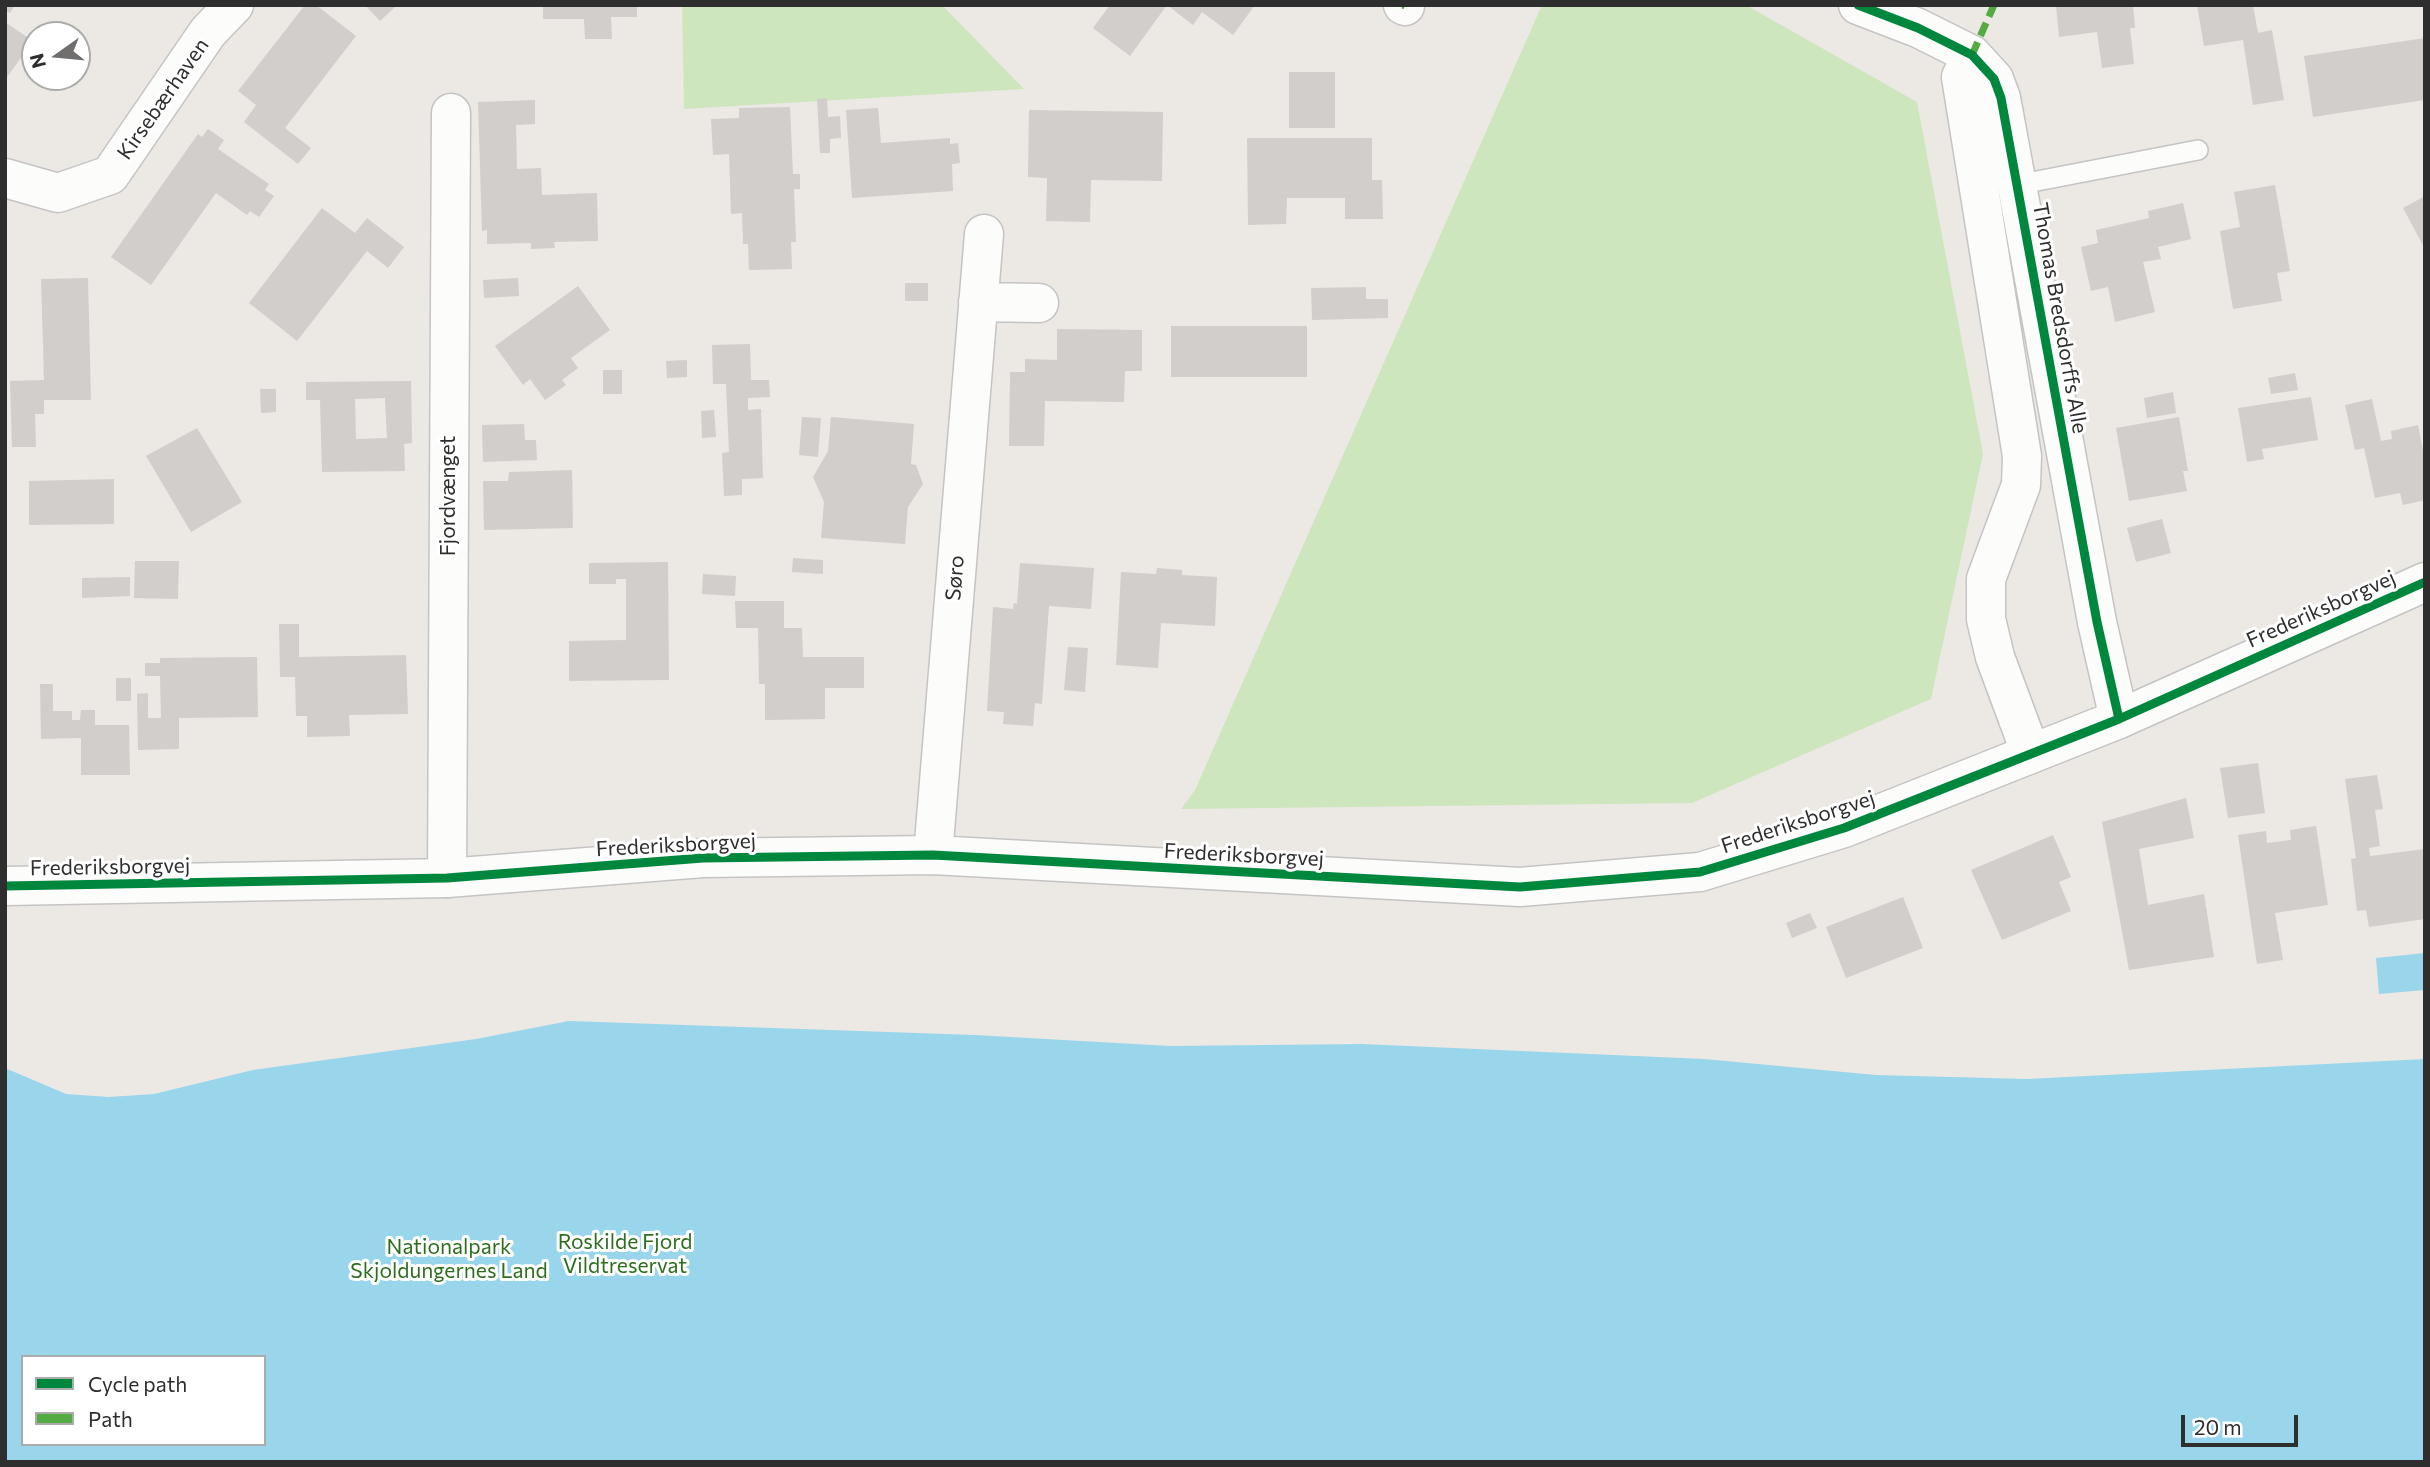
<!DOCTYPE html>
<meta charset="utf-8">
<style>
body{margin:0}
#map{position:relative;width:2430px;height:1467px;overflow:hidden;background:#ece8e4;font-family:Commissioner,sans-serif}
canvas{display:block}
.frame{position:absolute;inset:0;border:7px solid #2e2e2e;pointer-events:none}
.legend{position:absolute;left:21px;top:1355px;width:245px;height:91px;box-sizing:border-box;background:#fff;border:2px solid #ababab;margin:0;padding:9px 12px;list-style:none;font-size:21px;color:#2e2e2e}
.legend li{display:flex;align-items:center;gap:14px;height:35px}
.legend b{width:35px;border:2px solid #ababab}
.north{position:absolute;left:21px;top:21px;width:70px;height:70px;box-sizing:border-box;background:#fff;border:2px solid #ababab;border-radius:50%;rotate:255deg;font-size:19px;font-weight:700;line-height:28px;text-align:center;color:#2e2e2e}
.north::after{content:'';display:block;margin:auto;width:24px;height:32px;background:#706f6e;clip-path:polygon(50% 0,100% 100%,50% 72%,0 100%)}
.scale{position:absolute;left:2181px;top:1415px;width:117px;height:32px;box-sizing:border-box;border:4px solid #2e2e2e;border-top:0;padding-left:9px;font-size:21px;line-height:24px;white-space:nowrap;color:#2e2e2e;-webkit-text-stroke:5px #fff;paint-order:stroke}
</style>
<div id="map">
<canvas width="2430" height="1467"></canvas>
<div class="frame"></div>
<ul class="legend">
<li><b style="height:9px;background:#00873e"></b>Cycle path</li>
<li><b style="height:9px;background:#54ab44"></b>Path</li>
</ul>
<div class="north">N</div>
<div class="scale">20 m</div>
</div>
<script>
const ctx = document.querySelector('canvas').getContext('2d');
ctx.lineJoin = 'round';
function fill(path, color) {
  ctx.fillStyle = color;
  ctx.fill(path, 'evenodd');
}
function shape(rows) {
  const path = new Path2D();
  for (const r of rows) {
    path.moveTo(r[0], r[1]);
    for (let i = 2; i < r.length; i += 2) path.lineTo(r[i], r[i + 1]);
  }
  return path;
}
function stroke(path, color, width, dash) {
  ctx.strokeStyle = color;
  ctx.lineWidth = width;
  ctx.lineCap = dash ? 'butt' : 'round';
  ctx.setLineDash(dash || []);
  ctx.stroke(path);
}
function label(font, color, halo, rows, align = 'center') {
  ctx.font = font + ' Commissioner,sans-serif';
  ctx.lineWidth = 6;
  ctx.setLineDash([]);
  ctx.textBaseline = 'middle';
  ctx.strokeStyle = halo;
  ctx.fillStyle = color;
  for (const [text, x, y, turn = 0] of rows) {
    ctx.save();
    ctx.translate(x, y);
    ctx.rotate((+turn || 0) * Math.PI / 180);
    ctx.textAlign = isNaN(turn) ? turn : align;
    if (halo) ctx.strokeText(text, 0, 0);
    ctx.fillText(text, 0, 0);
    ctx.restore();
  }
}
fill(shape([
 [682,5,942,5,1024,89,684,109],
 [1542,5,1746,5,1917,102,1983,454,1931,699,1692,803,1181,809,1195,790]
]), '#cee6be');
fill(shape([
 [2425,953,2425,990,2379,994,2376,958],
 [569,1021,975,1035,1170,1046,1362,1044,1704,1059,1876,1075,2027,1079,2425,1059,2425,1462,5,1462,5,1068,66,1094,109,1097,154,1094,253,1070,476,1039],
 [23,1357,264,1357,264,1444,23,1444]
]), '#99d6ec');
fill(shape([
 [5,5,15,5,10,13,5,11],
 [305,5,316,5,356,36,285,128,311,148,298,164,244,122,256,105,238,91],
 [365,5,397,5,380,21],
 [543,5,637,5,637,17,611,17,612,39,585,39,584,19,543,19],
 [1110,5,1255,5,1233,35,1202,12,1193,25,1167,5,1130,56,1093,28],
 [2056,5,2133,5,2135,28,2130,28,2134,64,2102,68,2097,32,2059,37],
 [2197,5,2253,5,2258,33,2272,30,2284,100,2253,105,2243,40,2204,46],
 [5,22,33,41,5,80],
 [2425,38,2425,100,2313,117,2304,56],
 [1289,72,1335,72,1335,128,1289,128],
 [827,98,828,117,840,116,841,138,830,139,830,153,820,153,817,99],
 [535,100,535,124,516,125,517,169,541,168,542,195,597,193,598,241,554,242,555,248,531,249,531,243,487,244,487,230,482,231,478,102],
 [790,107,793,174,800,174,800,189,794,189,796,242,791,242,792,269,749,270,748,244,743,244,742,213,731,214,729,154,713,155,711,119,739,118,739,108],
 [878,108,881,143,950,138,950,144,958,143,960,163,952,164,953,191,852,198,846,110],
 [1029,110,1163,112,1162,181,1091,180,1090,222,1046,221,1047,178,1028,177],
 [208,129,224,140,218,149,269,184,265,190,274,196,259,217,250,211,247,215,216,193,151,285,111,257,198,134,202,137],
 [1247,138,1372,138,1372,180,1382,180,1383,219,1345,219,1345,198,1287,198,1286,224,1248,225],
 [2275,185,2290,271,2277,273,2282,301,2233,309,2220,231,2240,227,2234,192],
 [2425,196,2425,249,2403,208],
 [2183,203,2191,239,2158,247,2161,259,2143,262,2155,312,2115,322,2108,287,2091,291,2081,247,2098,243,2096,230,2149,218,2148,211],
 [322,208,355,233,367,218,404,247,388,268,367,251,297,341,249,303],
 [88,278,91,400,44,400,44,414,35,414,36,447,12,447,10,381,44,380,41,279],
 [518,278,519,296,484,298,483,280],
 [905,283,928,283,928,301,905,301],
 [578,286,610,330,571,358,578,368,562,380,566,385,545,400,530,379,523,385,495,346],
 [1366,287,1366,299,1388,299,1388,318,1312,320,1311,288],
 [1171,326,1307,326,1307,377,1171,377],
 [1057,329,1142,330,1142,371,1125,371,1124,402,1045,401,1044,446,1009,446,1010,372,1025,372,1025,359,1057,360],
 [750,344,751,380,769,380,770,397,748,398,748,410,761,409,763,478,742,479,742,495,724,496,722,453,729,452,726,384,713,384,712,345],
 [687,360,687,377,667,378,666,361],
 [603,370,622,370,622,394,603,394],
 [2295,373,2298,390,2271,394,2268,378],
 [411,381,412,443,404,444,405,471,322,472,320,400,306,400,306,382],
 [385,398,387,438,356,439,355,399],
 [260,389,276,389,276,412,261,413],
 [2173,392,2176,413,2147,418,2144,398],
 [2311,397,2318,440,2262,449,2264,459,2247,462,2238,408],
 [2372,399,2381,441,2392,439,2391,431,2418,425,2425,461,2425,500,2403,505,2400,493,2375,498,2364,448,2355,450,2345,405],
 [714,410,716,437,702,438,701,411],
 [802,417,821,418,818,457,799,455],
 [831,417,914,424,911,464,916,465,923,484,908,507,905,544,821,538,824,502,813,477,828,451],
 [2179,417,2188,471,2183,471,2187,491,2129,501,2116,428],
 [524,424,525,440,536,440,537,460,483,462,482,425],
 [197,428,242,502,191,532,146,456],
 [572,470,573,528,484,530,483,481,508,481,509,472],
 [114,479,114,524,29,525,29,481],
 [2162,519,2171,553,2136,562,2127,528],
 [793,558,823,560,823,574,792,572],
 [135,561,179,561,178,599,134,598],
 [668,562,669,680,569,681,569,641,626,640,626,579,616,579,616,584,589,584,589,563],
 [1020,563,1094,568,1091,609,1049,606,1042,704,1035,703,1033,726,1003,724,1004,712,987,711,993,607,1013,609,1014,603,1017,604],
 [1157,568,1182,570,1182,575,1217,577,1215,626,1161,623,1158,668,1116,665,1121,572,1156,574],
 [703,574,736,576,735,596,702,594],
 [130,577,130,596,82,598,82,578],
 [735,601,784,601,784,628,802,628,803,657,864,657,864,688,825,688,825,719,765,720,765,684,759,684,758,628,736,628],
 [279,624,299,624,299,657,406,655,408,714,349,715,350,736,307,737,307,716,296,716,295,677,280,677],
 [1068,647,1088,648,1085,692,1064,690],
 [257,657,258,717,179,718,179,749,138,750,137,694,148,693,148,718,161,718,160,676,145,676,145,663,160,663,160,658],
 [116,678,131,678,131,701,116,701],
 [40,684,53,684,53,711,72,711,72,720,80,720,81,710,95,710,95,725,129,725,130,775,81,775,81,738,41,739],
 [2258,763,2265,813,2228,818,2220,768],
 [2377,775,2383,809,2375,810,2380,846,2369,848,2370,856,2425,849,2425,919,2369,927,2366,910,2357,911,2351,859,2356,858,2345,779],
 [2186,798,2194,838,2139,849,2148,905,2204,894,2214,957,2129,970,2102,822],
 [2316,826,2328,905,2275,913,2283,960,2257,964,2238,835,2266,831,2267,843,2291,840,2290,830],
 [2053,835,2071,877,2059,882,2071,911,2002,940,1971,870],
 [1903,897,1923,948,1846,978,1826,927],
 [1810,913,1817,928,1792,938,1786,923]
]), '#d1cecb');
const service = shape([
 [2011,186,2198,150]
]);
const minor = shape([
 [1403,5,1405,6],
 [1858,5,1918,28,1972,55,1994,79,2001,98,2097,622,2119,719],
 [1972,55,1961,77,2022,456,2021,485,1986,579,1986,619,1995,657,2031,754],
 [5,178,58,193,110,175,208,32,234,5],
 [978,302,1039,303],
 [933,855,984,234],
 [447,878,451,113]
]);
const tertiary = shape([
 [5,886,447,878,703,858,933,855,1520,887,1700,872,1844,828,2119,719,2425,582]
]);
stroke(service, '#c5c4c5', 22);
stroke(minor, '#c5c4c5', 41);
stroke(tertiary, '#c5c4c5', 41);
stroke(service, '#fcfcfb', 19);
stroke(minor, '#fcfcfb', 38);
stroke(tertiary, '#fcfcfb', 38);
stroke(shape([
 [1403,5,1405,6],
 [1972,55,1994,5]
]), '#54ab44', 7, [14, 7]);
stroke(shape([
 [1858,5,1918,28,1972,55,1994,79,2001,98,2097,622,2119,719],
 [5,886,447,878,703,858,933,855,1520,887,1700,872,1844,828,2119,719,2425,582]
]), '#00873e', 9);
label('21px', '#2e2e2e', '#fff', [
 ["Kirsebærhaven",163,99,-55],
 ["Thomas Bredsdorffs Alle",2060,318,80],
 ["Fjordvænget",448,496,-90],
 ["Søro",955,578,-85],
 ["Frederiksborgvej",2321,609,-24],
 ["Frederiksborgvej",1798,822,-18],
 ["Frederiksborgvej",676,845,-3],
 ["Frederiksborgvej",1244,855,3],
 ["Frederiksborgvej",110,867,-1]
]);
label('21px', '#2c6e1b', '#fff', [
 ["Roskilde Fjord",625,1242],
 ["Vildtreservat",625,1266],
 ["Nationalpark",449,1247],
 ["Skjoldungernes Land",449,1271]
]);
</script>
